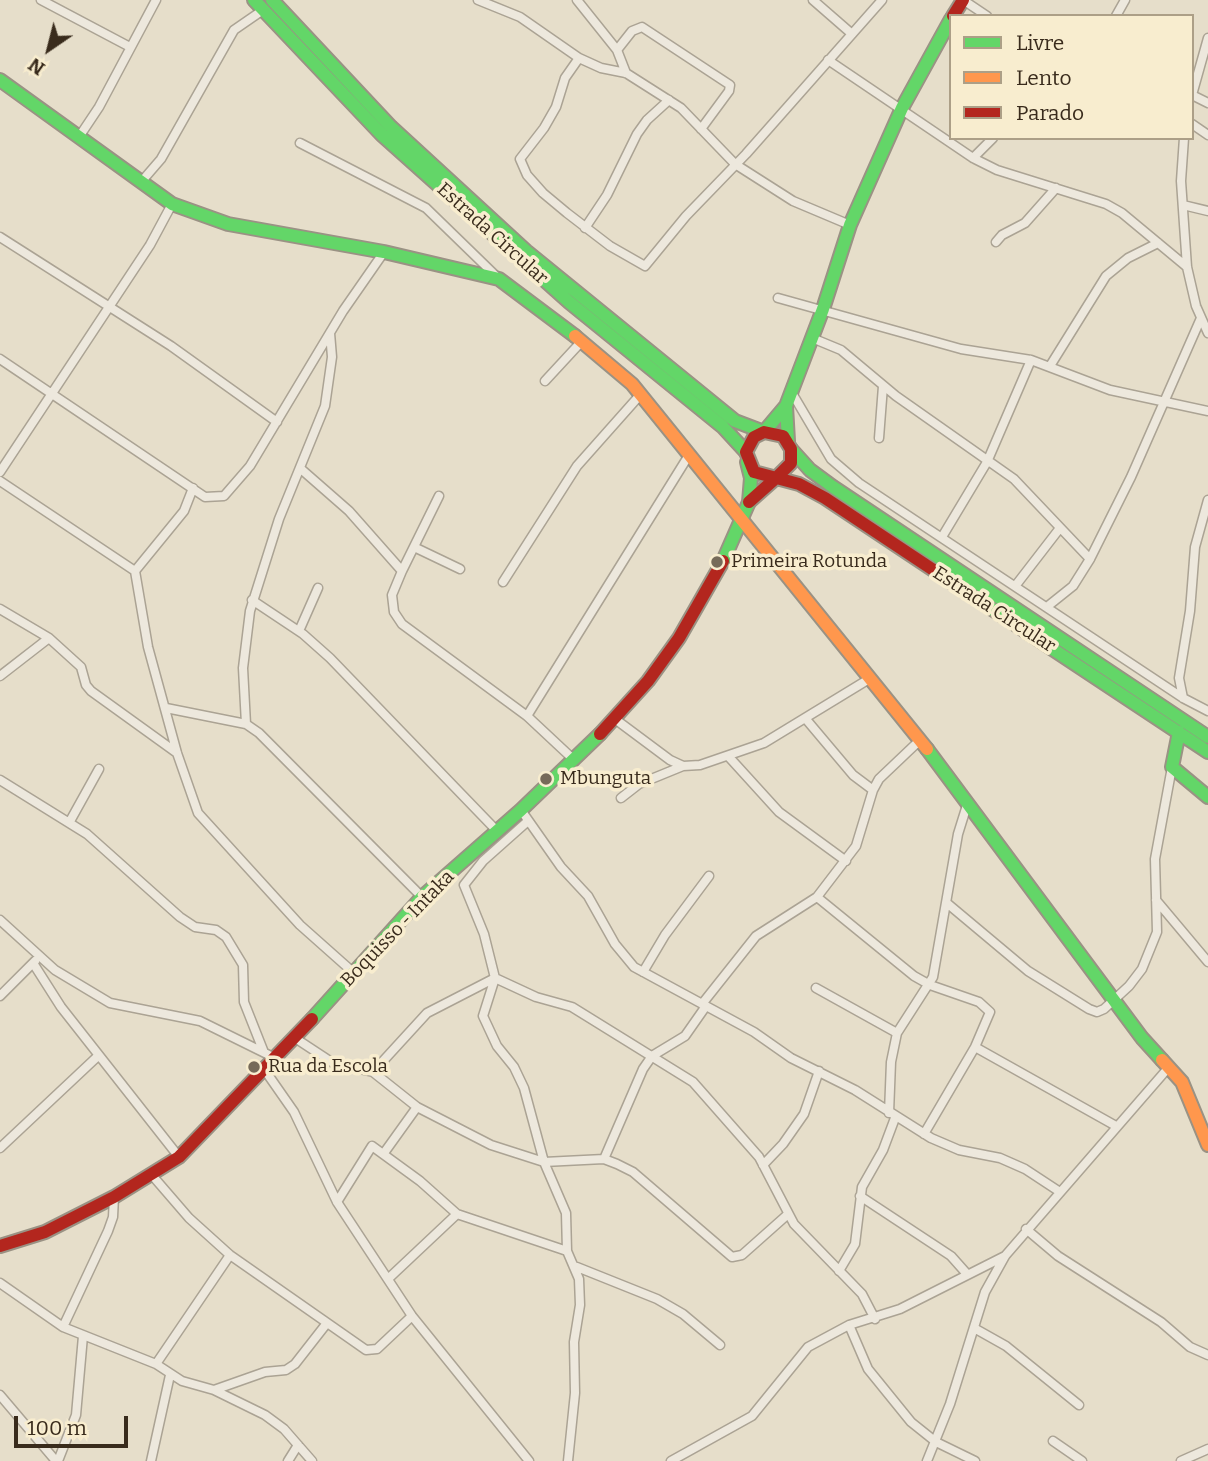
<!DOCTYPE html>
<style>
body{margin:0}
#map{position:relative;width:1208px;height:1461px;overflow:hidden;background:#e6deca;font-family:Bitter,serif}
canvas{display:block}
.legend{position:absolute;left:949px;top:14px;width:245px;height:126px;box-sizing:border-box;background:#f8edcf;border:2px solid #ac9f87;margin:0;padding:9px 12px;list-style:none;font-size:21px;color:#392b1c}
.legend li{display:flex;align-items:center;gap:14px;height:35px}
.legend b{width:35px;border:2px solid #ac9f87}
.north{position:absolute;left:14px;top:14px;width:70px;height:70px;-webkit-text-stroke:5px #f8edcf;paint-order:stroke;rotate:215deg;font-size:19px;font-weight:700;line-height:28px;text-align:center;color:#392b1c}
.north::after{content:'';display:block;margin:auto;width:24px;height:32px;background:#392b1c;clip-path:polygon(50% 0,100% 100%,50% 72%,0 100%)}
.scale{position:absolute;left:14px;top:1416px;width:114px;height:32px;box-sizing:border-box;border:4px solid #392b1c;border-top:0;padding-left:9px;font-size:21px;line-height:24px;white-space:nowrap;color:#392b1c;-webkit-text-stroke:5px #f8edcf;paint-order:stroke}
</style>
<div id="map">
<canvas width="1208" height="1461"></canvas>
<ul class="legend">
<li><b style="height:9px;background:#63d668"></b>Livre</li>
<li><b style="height:9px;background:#ff974d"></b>Lento</li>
<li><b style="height:9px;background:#b3261e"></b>Parado</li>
</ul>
<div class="north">N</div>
<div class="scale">100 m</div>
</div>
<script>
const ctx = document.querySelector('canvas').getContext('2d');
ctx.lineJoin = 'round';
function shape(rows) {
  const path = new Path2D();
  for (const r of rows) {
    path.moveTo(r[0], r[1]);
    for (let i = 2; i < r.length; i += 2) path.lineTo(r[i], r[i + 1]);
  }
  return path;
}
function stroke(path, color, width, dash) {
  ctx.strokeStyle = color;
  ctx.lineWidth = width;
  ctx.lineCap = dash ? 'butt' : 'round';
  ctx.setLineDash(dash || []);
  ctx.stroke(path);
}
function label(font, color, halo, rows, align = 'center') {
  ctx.font = font + ' Bitter,serif';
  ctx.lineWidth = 7;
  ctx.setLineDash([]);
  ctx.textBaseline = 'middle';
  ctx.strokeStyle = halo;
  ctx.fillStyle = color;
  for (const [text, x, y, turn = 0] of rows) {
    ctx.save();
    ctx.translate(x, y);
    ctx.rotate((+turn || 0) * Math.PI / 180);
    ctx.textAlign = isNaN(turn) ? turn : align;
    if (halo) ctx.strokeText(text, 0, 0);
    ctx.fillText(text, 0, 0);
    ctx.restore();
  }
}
const street = shape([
 [41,0,130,47],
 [478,0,520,17,579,58,601,68,626,73,681,108,735,164,793,201,850,225],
 [577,0,617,50,626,73],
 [813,0,852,34],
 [963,0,987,16],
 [1116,16,1125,0],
 [617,50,632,31,642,27,730,85,729,91,701,129],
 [579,58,565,78,556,107,544,128,520,159,527,175,543,193,567,213,610,246,645,266,686,216,746,154,882,0],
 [828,60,973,158,997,170,1106,204,1122,213,1187,267],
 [1192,95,1208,38],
 [1192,95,1208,103],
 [1192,124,1208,135],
 [79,137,99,107,156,0],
 [1184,138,1181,181,1187,267,1196,306,1208,333],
 [300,143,426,208,497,277],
 [973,158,993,138],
 [142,181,161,159,234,30,263,10],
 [1183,205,1208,211],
 [585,228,607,195,637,134,647,120,669,100],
 [0,237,171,346,277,422],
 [996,242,1002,235,1025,223,1056,188],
 [778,298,961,349,1031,360,1110,390,1208,411],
 [812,338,841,350,896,396,1014,479,1090,559],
 [0,359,205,497,224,496,250,466,343,311,384,252],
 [1050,366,1106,276,1128,258,1158,243],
 [545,381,582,341],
 [792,393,831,459,859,483,1183,698,1208,711],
 [879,438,883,386],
 [301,469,349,511,402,571],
 [0,472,150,245,172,204],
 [0,481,135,571,148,647,177,753,198,813,300,925,354,973],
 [439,496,402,571,392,595,394,612,402,624,527,716,573,759],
 [942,537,987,462,1031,360],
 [414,547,460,569],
 [135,571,184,511,193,488],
 [503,582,577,466,640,395],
 [1016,585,1060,528],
 [252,600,303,634,330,658,497,831],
 [1048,606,1073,586,1090,559,1131,477,1201,318],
 [0,609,49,638,81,667,86,685,91,691,177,753],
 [299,631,318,588],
 [0,676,49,638],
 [1183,698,1179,678,1190,611,1195,547,1208,500],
 [166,708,246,724,259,733,422,897],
 [527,716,689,455],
 [805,718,853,775,873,790],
 [615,719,670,760,683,766,700,765,764,743,869,679],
 [246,724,243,668,250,611,279,519,325,406,332,357,330,333],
 [729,757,779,812,846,861],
 [0,780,87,834,180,917,195,927,216,930,226,937,243,965,244,1002,263,1050],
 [621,798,639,784,683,766],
 [521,810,561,867,588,896,615,944,634,967,754,1032,791,1058,855,1090,931,1138,959,1150,1000,1158,1025,1169,1060,1192],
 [528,821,483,861,464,885,484,934,495,978,483,1016,497,1046,514,1067,524,1088,544,1162,566,1213,567,1251,579,1279,580,1305,574,1342,575,1393,568,1461],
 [69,823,99,769],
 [817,897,856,846,873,790,879,779,919,741],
 [1156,900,1208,962],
 [948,904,1028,971,1089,1009,1097,1012,1104,1009,1129,986,1142,969,1157,932,1155,859,1172,767],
 [0,920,55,970,110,1003,200,1021,275,1058],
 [33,963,61,1007,179,1157],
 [643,972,665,935,709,876],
 [816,988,897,1033],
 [0,996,35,961],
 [702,1004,756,936,817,897,914,976,930,985,979,1002,990,1012,975,1047,924,1134],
 [295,1038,333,1063,373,1072,417,1107,491,1145,544,1162,604,1159,617,1164,633,1172,732,1257,742,1255,787,1215],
 [975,1047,1116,1126],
 [264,1069,294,1112,337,1202,412,1316,529,1461],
 [373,1072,427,1013,495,978,536,997,572,1007,693,1082,759,1157,794,1224,862,1294,875,1319],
 [889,1113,891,1062,897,1033,933,977,958,834,968,802],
 [0,1148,98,1056],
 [384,1153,417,1107],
 [604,1159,643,1069,652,1056,685,1036,706,1006],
 [763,1165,783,1144,804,1114,819,1071],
 [151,1174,189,1218,230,1255,366,1350,377,1349,412,1316],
 [860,1196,951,1256,967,1274],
 [337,1202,372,1146,420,1181,457,1214,567,1251],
 [1026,1229,1058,1256,1161,1322,1190,1347,1208,1355],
 [577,1267,657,1299,683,1314,720,1345],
 [839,1271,855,1244,862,1187,883,1150,895,1118],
 [389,1278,457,1214],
 [0,1283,63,1327,156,1364,182,1381,214,1390,265,1415,284,1429,312,1461],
 [849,1325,868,1369,911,1422,936,1442,975,1461],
 [63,1327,108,1231,113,1217,114,1197],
 [974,1328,1006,1346,1079,1405],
 [156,1364,230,1255],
 [214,1390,265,1372,286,1370,295,1364,327,1323],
 [0,1395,56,1461],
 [1053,1441,1082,1461],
 [58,1461,76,1415,83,1336],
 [151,1461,170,1375],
 [288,1461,298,1445],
 [671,1461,752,1416,808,1347,849,1325,900,1309,1005,1256],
 [927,1461,950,1404,985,1292,1005,1256,1169,1067],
 [1181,1461,1208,1449]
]);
const fast = shape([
 [254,0,382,135,569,302,723,427,746,452],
 [272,0,391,127,526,251,735,421,764,432],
 [0,80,172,204,228,224,384,252,499,279,575,336],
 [764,432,786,406],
 [788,441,786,406,823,309,850,225,902,108,951,19],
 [791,449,810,470,833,487,1208,737],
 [723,561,749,502,751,478,747,462],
 [968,593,1208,752],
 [1179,732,1172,767,1208,797],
 [927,749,1142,1038,1162,1060],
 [312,1019,422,897,521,810,600,734]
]);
const slow = shape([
 [575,336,632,384,927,749],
 [1162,1060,1182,1082,1208,1145]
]);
const jam = shape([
 [953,16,963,0],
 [776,478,791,463,791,449,783,436,764,432,754,437,746,452,754,472,799,484,825,498,968,593],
 [749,502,776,478],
 [600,734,648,681,679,638,723,561],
 [0,1246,45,1232,114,1197,179,1157,312,1019]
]);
stroke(street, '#aba394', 11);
stroke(fast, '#9a9284', 16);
stroke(slow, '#9a9284', 16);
stroke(jam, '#9a9284', 16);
stroke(street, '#ede8dd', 8);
stroke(fast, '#63d668', 12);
stroke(slow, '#ff974d', 12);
stroke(jam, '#b3261e', 12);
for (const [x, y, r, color] of [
 [717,562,7,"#766a59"],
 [546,779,7,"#766a59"],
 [254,1067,7,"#766a59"]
]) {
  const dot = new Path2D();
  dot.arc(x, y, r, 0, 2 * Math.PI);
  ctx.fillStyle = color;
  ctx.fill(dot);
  stroke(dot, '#f8edcf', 2.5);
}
label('19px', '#392b1c', '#f8edcf', [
 ["Estrada Circular",492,234,42],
 ["Estrada Circular",994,610,33],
 ["Boquisso - Intaka",398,929,-46]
]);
label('19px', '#392b1c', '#f8edcf', [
 ["Primeira Rotunda",731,562],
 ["Mbunguta",560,779],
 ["Rua da Escola",268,1067]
], 'left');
</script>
